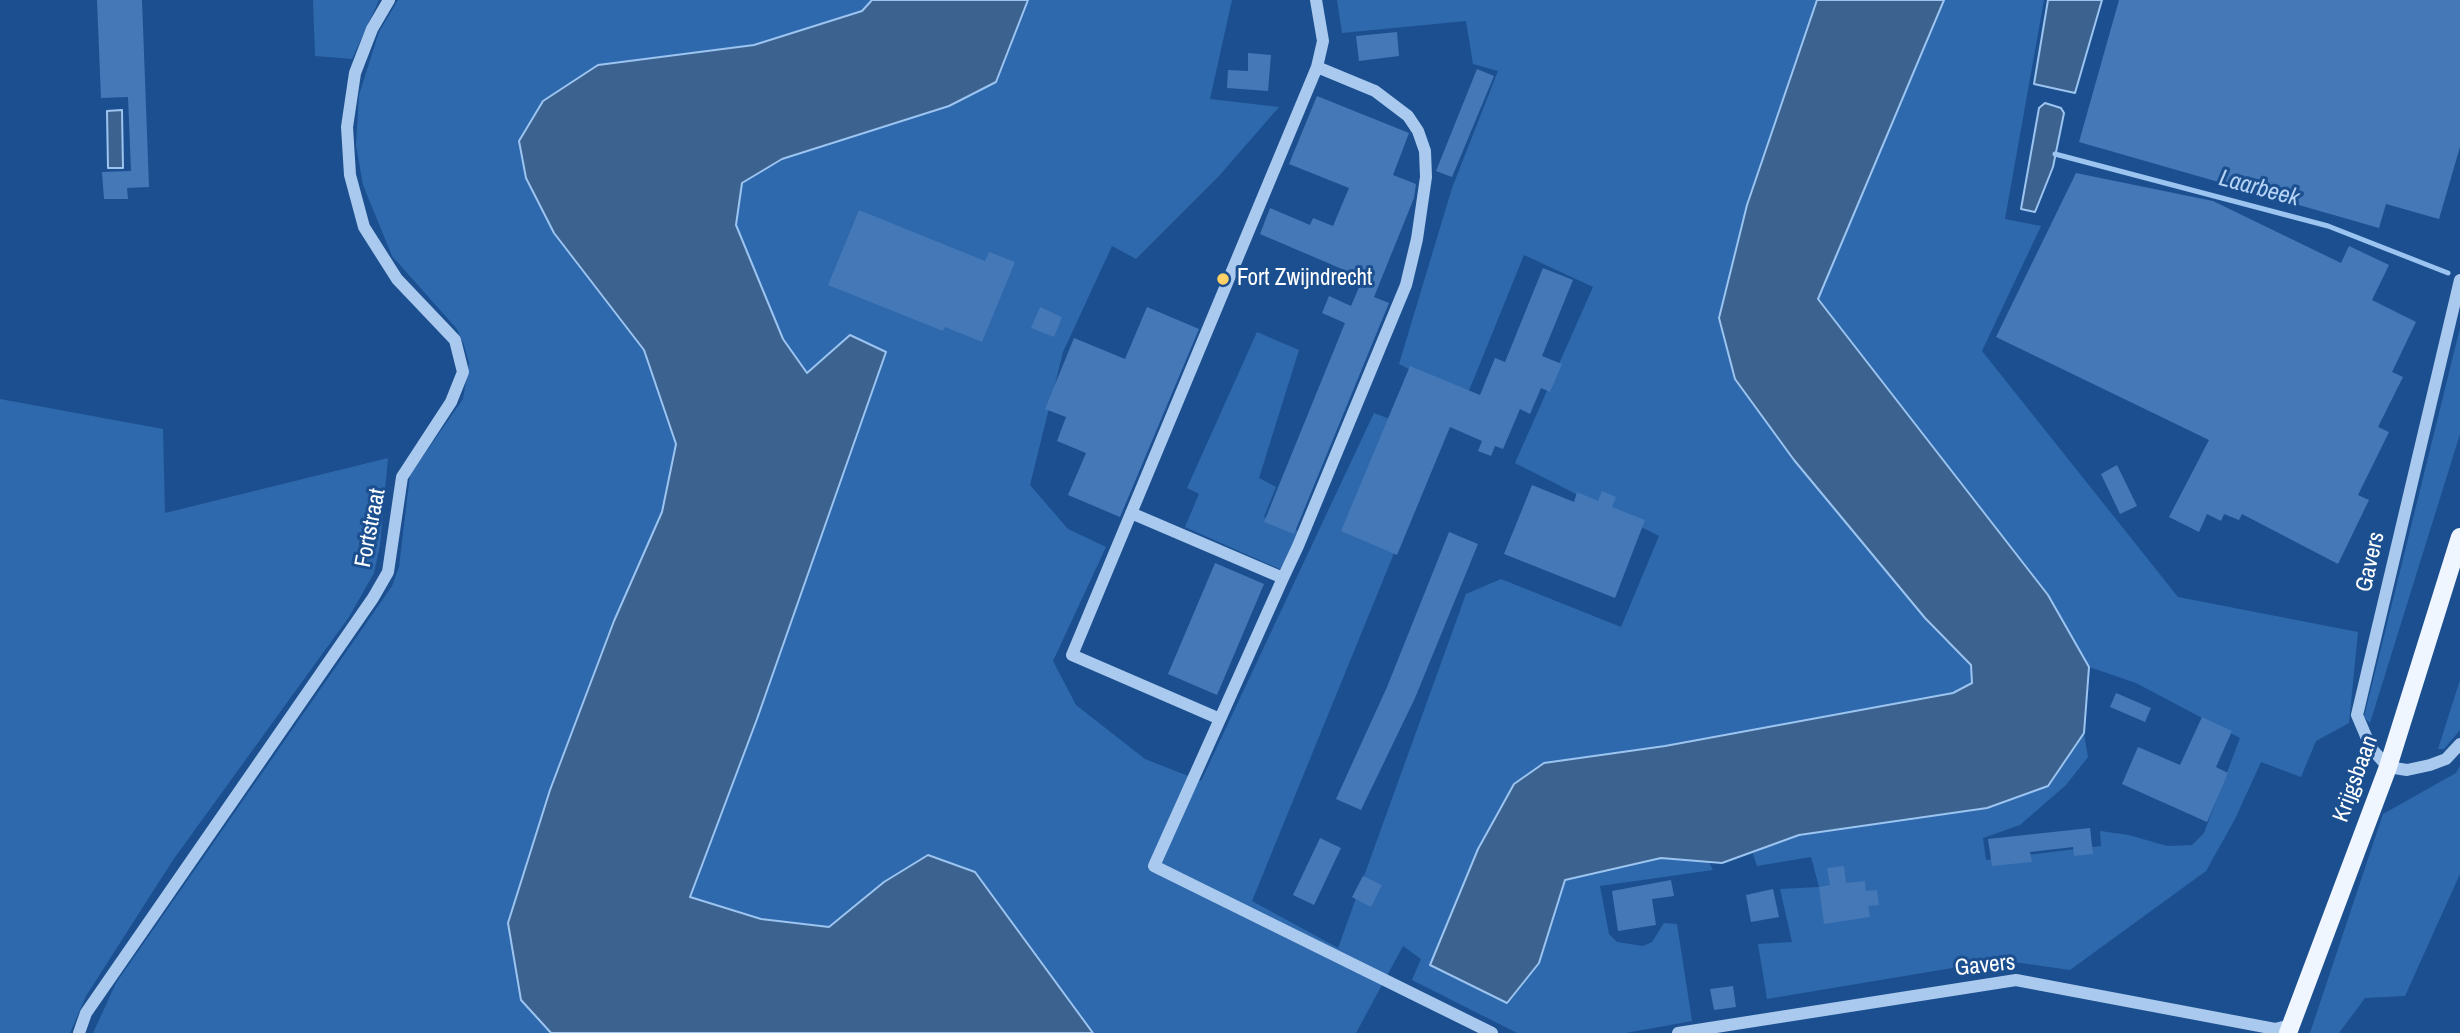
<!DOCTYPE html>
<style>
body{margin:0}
canvas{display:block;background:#1b4f8f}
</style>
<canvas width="2460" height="1033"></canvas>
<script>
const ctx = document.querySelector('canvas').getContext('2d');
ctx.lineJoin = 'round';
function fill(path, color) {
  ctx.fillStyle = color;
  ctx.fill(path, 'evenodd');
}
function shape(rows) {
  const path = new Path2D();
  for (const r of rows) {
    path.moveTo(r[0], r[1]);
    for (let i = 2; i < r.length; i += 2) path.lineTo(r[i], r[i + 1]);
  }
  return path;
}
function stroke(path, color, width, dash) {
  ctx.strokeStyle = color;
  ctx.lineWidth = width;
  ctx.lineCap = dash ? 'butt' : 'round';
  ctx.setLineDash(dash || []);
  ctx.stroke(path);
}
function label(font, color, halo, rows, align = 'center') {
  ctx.font = font + ' "Archivo Narrow",sans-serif';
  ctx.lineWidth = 6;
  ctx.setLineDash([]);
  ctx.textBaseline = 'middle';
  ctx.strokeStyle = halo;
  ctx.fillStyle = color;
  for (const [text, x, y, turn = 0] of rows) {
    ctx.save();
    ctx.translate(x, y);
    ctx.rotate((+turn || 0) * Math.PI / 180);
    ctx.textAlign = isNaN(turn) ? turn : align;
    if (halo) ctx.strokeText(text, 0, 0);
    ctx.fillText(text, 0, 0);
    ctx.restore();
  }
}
fill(shape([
 [313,0,379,0,352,59,315,56],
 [398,0,872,0,862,11,754,45,598,65,526,178,554,233,644,350,676,443,662,512,614,621,521,1000,551,1033,93,1033,116,983,392,586,399,567,410,475,463,399,469,363,464,345,457,329,392,256,363,185,356,145,359,95,379,32],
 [1028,0,1232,0,1210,99,1279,107,1219,176,1136,259,1112,246,1063,352,1030,485,1068,529,1106,547,1053,661,1076,705,1145,759,1201,781,1374,413,1441,438,1252,901,1338,948,1466,594,1501,579,1621,627,1659,536,1515,463,1593,287,1524,255,1466,398,1399,364,1452,188,1498,71,1473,64,1466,21,1342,33,1337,0,1817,0,1747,205,1719,318,1925,618,1971,665,1972,683,1953,693,1665,746,1544,763,1514,784,1478,849,1477,986,1507,1003,1539,963,1565,880,1661,858,1708,860,1713,870,1600,886,1609,934,1617,942,1643,946,1652,942,1664,923,1677,924,1692,1021,1626,1033,1517,1033,1412,980,1421,959,1403,946,1356,1033,1093,1033,928,855,884,882,829,927,761,919,690,897,757,719,886,352,807,374,783,339,736,225,742,183,782,159,949,106,996,82],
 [1944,0,2044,0,2005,219,2041,226,1982,351,2178,597,2358,632,2349,723,2316,741,2301,777,2261,762,2235,819,2206,871,2070,970,2000,960,1767,999,1758,944,1792,942,1780,889,1819,887,1811,857,1757,866,1752,851,1799,835,2048,786,2084,733,2088,757,2066,785,2020,825,1983,838,1986,860,2101,846,2100,831,2129,835,2167,846,2192,845,2204,833,2240,738,2136,683,2089,667,2048,595,1818,299],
 [2460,328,2460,434,2370,723,2364,717],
 [1257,332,1299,350,1259,478,1276,487,1264,517,1298,531,1284,571,1185,527,1199,494,1187,488],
 [0,399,163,429,165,513,388,458,380,545,374,573,349,617,173,860,86,996,70,1033,0,1033],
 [2460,680,2460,730,2444,749,2438,749],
 [2460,766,2460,874,2405,996,2365,998,2339,1033,2310,1033,2383,814,2456,773]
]), '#2e69ad');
const water = shape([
 [872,0,1028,0,996,82,949,106,782,159,742,183,736,225,783,339,807,373,850,335,886,352,757,719,690,897,761,919,829,927,884,882,928,855,975,872,1093,1033,551,1033,521,1000,508,923,550,790,614,621,662,512,676,444,644,350,554,233,526,178,519,141,543,101,598,65,754,45,862,11,872,0],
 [1817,0,1944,0,1818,299,2048,595,2089,667,2084,733,2048,786,1987,808,1799,835,1722,863,1661,858,1565,880,1539,963,1507,1003,1430,965,1478,849,1514,784,1544,763,1665,746,1953,693,1972,683,1971,665,1925,618,1794,460,1735,379,1719,318,1747,205,1817,0],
 [2048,0,2102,0,2075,93,2034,84,2048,0],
 [2045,103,2061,108,2064,113,2053,167,2035,212,2021,209,2039,108,2045,103],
 [122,110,123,168,108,168,107,111,122,110]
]);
fill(water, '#3c6290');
stroke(water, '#9cc4f0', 2);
stroke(shape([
 [2055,154,2328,226,2448,273]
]), '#9cc4f0', 5);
fill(shape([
 [97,0,142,0,149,187,127,188,128,199,104,199,102,172,131,171,128,97,101,98],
 [2119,0,2460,0,2460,147,2439,219,2386,204,2379,228,2079,142],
 [1397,32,1399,56,1359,61,1356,36],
 [1248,53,1271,55,1268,91,1227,88,1228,70,1248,71],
 [1477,69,1494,76,1452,177,1436,171],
 [1317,96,1409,133,1393,175,1416,184,1414,198,1374,297,1389,303,1294,534,1264,522,1345,323,1322,313,1329,296,1351,306,1363,278,1260,234,1270,208,1310,225,1313,218,1333,226,1349,188,1289,164],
 [2076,173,2213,201,2341,263,2349,246,2389,265,2372,300,2416,322,2392,372,2403,377,2378,427,2389,432,2358,495,2369,500,2338,564,2242,514,2239,520,2224,514,2221,521,2207,514,2199,532,2169,517,2209,440,1996,337],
 [859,210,985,261,989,252,1015,262,982,342,945,327,943,331,828,285],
 [1543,268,1573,280,1542,356,1562,364,1550,392,1541,388,1530,414,1520,409,1503,449,1495,446,1491,456,1478,451,1482,441,1450,427,1397,555,1341,531,1410,366,1480,395,1495,358,1505,362],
 [1040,307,1062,317,1054,337,1031,328],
 [1147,307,1199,329,1120,517,1068,495,1086,453,1057,441,1066,417,1045,409,1074,338,1125,359],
 [2117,465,2137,506,2120,514,2101,474],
 [1532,485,1574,502,1577,492,1598,501,1602,491,1616,497,1612,507,1645,520,1615,598,1504,554],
 [1449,532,1478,544,1415,698,1361,810,1336,799,1387,687],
 [1215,563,1264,584,1217,695,1168,674],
 [2116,693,2151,708,2145,722,2110,707],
 [2202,717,2232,731,2216,767,2228,773,2207,822,2122,784,2138,747,2180,765],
 [2090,828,2093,854,2074,856,2073,847,2030,852,2032,862,1992,866,1988,839],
 [1320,838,1341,848,1314,905,1293,895],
 [1844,866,1846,883,1865,881,1866,891,1877,890,1879,905,1868,906,1870,917,1824,924,1819,887,1830,885,1827,868],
 [1363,876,1382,885,1371,907,1352,897],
 [1671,880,1674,896,1652,899,1656,925,1618,931,1612,891],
 [1773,889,1779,917,1751,922,1746,895],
 [1733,986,1736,1007,1714,1010,1710,989]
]), '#4478b7');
stroke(shape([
 [1316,0,1323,41,1317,67],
 [2460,280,2357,715,2371,748,2388,767,2407,770,2430,765,2446,759,2460,744],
 [1131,513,1283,578],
 [1220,719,1072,655,1317,67,1375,91,1408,116,1418,131,1425,151,1426,177,1417,239,1406,285,1298,546,1283,578,1220,719,1154,866,1492,1033],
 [79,1033,86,1013,373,598,388,572,402,477,451,402,463,372,455,340,397,279,364,227,350,175,347,127,355,73,372,29,389,0],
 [1678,1033,2016,980,2275,1029,2291,1025]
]), '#a9c9ee', 12);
stroke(shape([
 [2288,1033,2388,767,2460,537]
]), '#f0f6ff', 18);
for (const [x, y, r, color] of [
 [1223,279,7,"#ffd166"]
]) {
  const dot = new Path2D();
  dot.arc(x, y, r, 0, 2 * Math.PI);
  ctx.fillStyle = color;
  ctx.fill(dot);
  stroke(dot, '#1b4f8f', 2.5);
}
label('23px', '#fff', '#1b4f8f', [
 ["Fort Zwijndrecht",1237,279]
], 'left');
label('23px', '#fff', '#1b4f8f', [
 ["Fortstraat",371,528,-79],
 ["Gavers",2371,562,-77],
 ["Krijgsbaan",2356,779,-70],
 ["Gavers",1985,966,-6]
]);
label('italic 24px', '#b5d3f5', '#1b4f8f', [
 ["Laarbeek",2259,189,15]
]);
</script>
